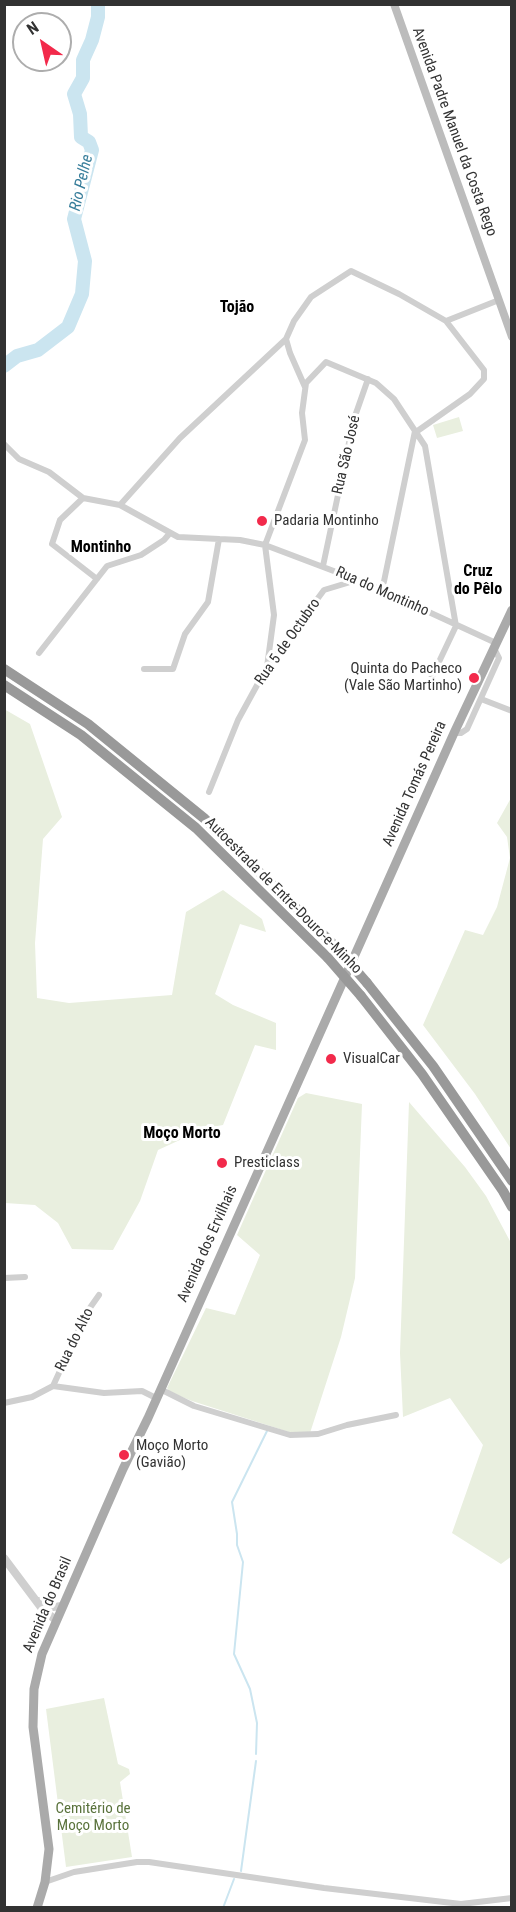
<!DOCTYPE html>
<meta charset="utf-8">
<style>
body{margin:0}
#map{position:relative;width:516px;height:1912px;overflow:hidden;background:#fff;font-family:"Roboto Condensed",sans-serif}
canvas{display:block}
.frame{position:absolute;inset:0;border:6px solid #323232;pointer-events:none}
.north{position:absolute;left:12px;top:12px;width:60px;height:60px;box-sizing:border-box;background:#fff;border:2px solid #adadad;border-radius:50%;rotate:326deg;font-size:16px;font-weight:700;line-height:24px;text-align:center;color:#323232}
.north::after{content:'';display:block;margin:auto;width:21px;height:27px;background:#f22a4b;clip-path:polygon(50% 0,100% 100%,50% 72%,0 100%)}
</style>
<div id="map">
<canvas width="516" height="1912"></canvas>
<div class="frame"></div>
<div class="north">N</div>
</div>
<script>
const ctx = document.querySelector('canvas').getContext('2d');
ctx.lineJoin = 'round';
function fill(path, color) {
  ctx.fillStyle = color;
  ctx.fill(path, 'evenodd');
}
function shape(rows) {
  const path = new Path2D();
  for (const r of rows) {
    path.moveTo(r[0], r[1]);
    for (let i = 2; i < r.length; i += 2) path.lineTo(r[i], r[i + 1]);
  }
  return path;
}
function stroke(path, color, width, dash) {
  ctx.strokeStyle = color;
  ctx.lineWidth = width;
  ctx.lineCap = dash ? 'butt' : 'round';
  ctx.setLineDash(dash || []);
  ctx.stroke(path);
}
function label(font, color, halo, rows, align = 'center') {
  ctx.font = font + ' "Roboto Condensed",sans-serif';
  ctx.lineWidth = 6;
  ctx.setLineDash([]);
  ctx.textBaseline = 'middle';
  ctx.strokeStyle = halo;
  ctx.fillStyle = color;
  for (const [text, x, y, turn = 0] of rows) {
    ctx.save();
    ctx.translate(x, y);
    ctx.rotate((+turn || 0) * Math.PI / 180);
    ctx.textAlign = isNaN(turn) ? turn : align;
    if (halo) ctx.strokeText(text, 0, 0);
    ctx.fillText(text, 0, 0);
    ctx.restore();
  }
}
fill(shape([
 [459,417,463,431,437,438,433,425],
 [4,709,30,724,62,817,43,839,35,943,37,998,69,1003,172,995,186,912,223,890,262,919,266,932,240,924,215,994,233,1005,276,1023,276,1050,255,1045,223,1125,206,1128,158,1150,140,1201,113,1250,72,1249,58,1223,35,1205,5,1203],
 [511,798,511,1149,475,1094,423,1025,465,930,483,935,497,907,510,858,507,837,497,823],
 [306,1093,362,1104,355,1278,341,1337,310,1433,292,1433,192,1401,170,1392,167,1388,206,1308,235,1315,260,1255,237,1235,298,1098],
 [409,1102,465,1167,486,1196,511,1243,512,1556,501,1564,452,1533,483,1445,450,1398,403,1417,400,1353],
 [104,1698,118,1764,129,1769,130,1774,120,1782,132,1857,66,1867,46,1709]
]), '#e9efdf');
stroke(shape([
 [256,1754,257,1723,250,1689,234,1654,243,1562,237,1545,237,1534,232,1502,267,1431],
 [241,1871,256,1761],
 [223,1908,234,1879]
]), '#cbe5f0', 2);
stroke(shape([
 [4,366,17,356,38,350,68,327,82,294,85,261,74,219,92,150,89,142,81,137,80,114,74,94,83,78,83,60,92,40,98,17,98,4]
]), '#cbe5f0', 14);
stroke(shape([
 [305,387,290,353,286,339,294,321,311,297,351,271,399,294,446,321,499,300],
 [416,432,470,394,484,379,484,370,446,321],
 [4,444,19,459,49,472,83,498,120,505,178,537,240,540,265,545,368,584,496,643],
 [83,498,60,520,52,544,97,579],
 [120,505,180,438,286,339],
 [323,566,354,419,368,379],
 [382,591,415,431],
 [39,653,107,566,141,555,164,540,170,533],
 [267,667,274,615,265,545,305,440,302,413,306,383,326,362,376,383,394,399,425,446,456,626,428,685],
 [144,669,173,669,185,634,208,602,219,539],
 [481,699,512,711],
 [454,733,461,733,467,729,499,658,494,648],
 [209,792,238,720,267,667,324,590,357,580],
 [4,1278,25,1277],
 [53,1386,87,1312,99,1295],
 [160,1389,194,1406,290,1435,318,1434,347,1425,396,1415],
 [4,1403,32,1397,53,1386,104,1393,142,1391,156,1398],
 [45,1882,74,1872,137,1862,149,1862,324,1888,461,1904,512,1898]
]), '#cfcfcf', 6);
stroke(shape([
 [4,1558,43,1610,56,1620],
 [38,1601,53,1607,62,1606]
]), '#cfcfcf', 8);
stroke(shape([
 [394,4,512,337]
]), '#bcbcbc', 8);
stroke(shape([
 [37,1908,45,1882,49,1849,33,1727,34,1689,42,1654,123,1469,148,1418,454,733,512,610]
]), '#aaa', 9);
stroke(shape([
 [4,669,88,724,205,819,334,945],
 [4,685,81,735,196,828,328,958],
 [367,983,433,1066,512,1181],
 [361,996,422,1074,503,1191,512,1207]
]), '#999', 10);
stroke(shape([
 [334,945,367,983],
 [328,958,361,996]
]), '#999', 10);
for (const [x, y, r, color] of [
 [262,521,6,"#f22a4b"],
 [474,678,6,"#f22a4b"],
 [331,1059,6,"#f22a4b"],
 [222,1163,6,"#f22a4b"],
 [124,1455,6,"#f22a4b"]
]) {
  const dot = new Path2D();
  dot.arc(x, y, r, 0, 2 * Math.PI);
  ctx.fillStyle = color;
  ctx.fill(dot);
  stroke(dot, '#fff', 2);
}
label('15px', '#323232', '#fff', [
 ["Avenida Padre Manuel da Costa Rego",454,132,70],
 ["Rua São José",347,455,-77],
 ["Rua do Montinho",382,592,24],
 ["Rua 5 de Octubro",288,642,-55],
 ["Avenida Tomás Pereira",415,784,-66],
 ["Autoestrada de Entre-Douro-e-Minho",283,896,45],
 ["Avenida dos Ervilhais",208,1244,-66],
 ["Rua do Alto",75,1340,-64],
 ["Avenida do Brasil",48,1605,-67]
]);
label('15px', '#323232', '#fff', [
 ["Padaria Montinho",274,521],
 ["Quinta do Pacheco",462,669,"right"],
 ["(Vale São Martinho)",462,686,"right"],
 ["VisualCar",343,1059],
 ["Presticlass",234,1163],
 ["Moço Morto",136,1446],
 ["(Gavião)",136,1463]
], 'left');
label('15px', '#59723b', '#fff', [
 ["Cemitério de",93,1809],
 ["Moço Morto",93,1826]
]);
label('italic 16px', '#387e9b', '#fff', [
 ["Rio Pelhe",82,183,-77]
]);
label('bold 16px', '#000', '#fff', [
 ["Tojão",237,308],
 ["Montinho",101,548],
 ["Cruz",478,572],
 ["do Pêlo",478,590],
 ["Moço Morto",182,1134]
]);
</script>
